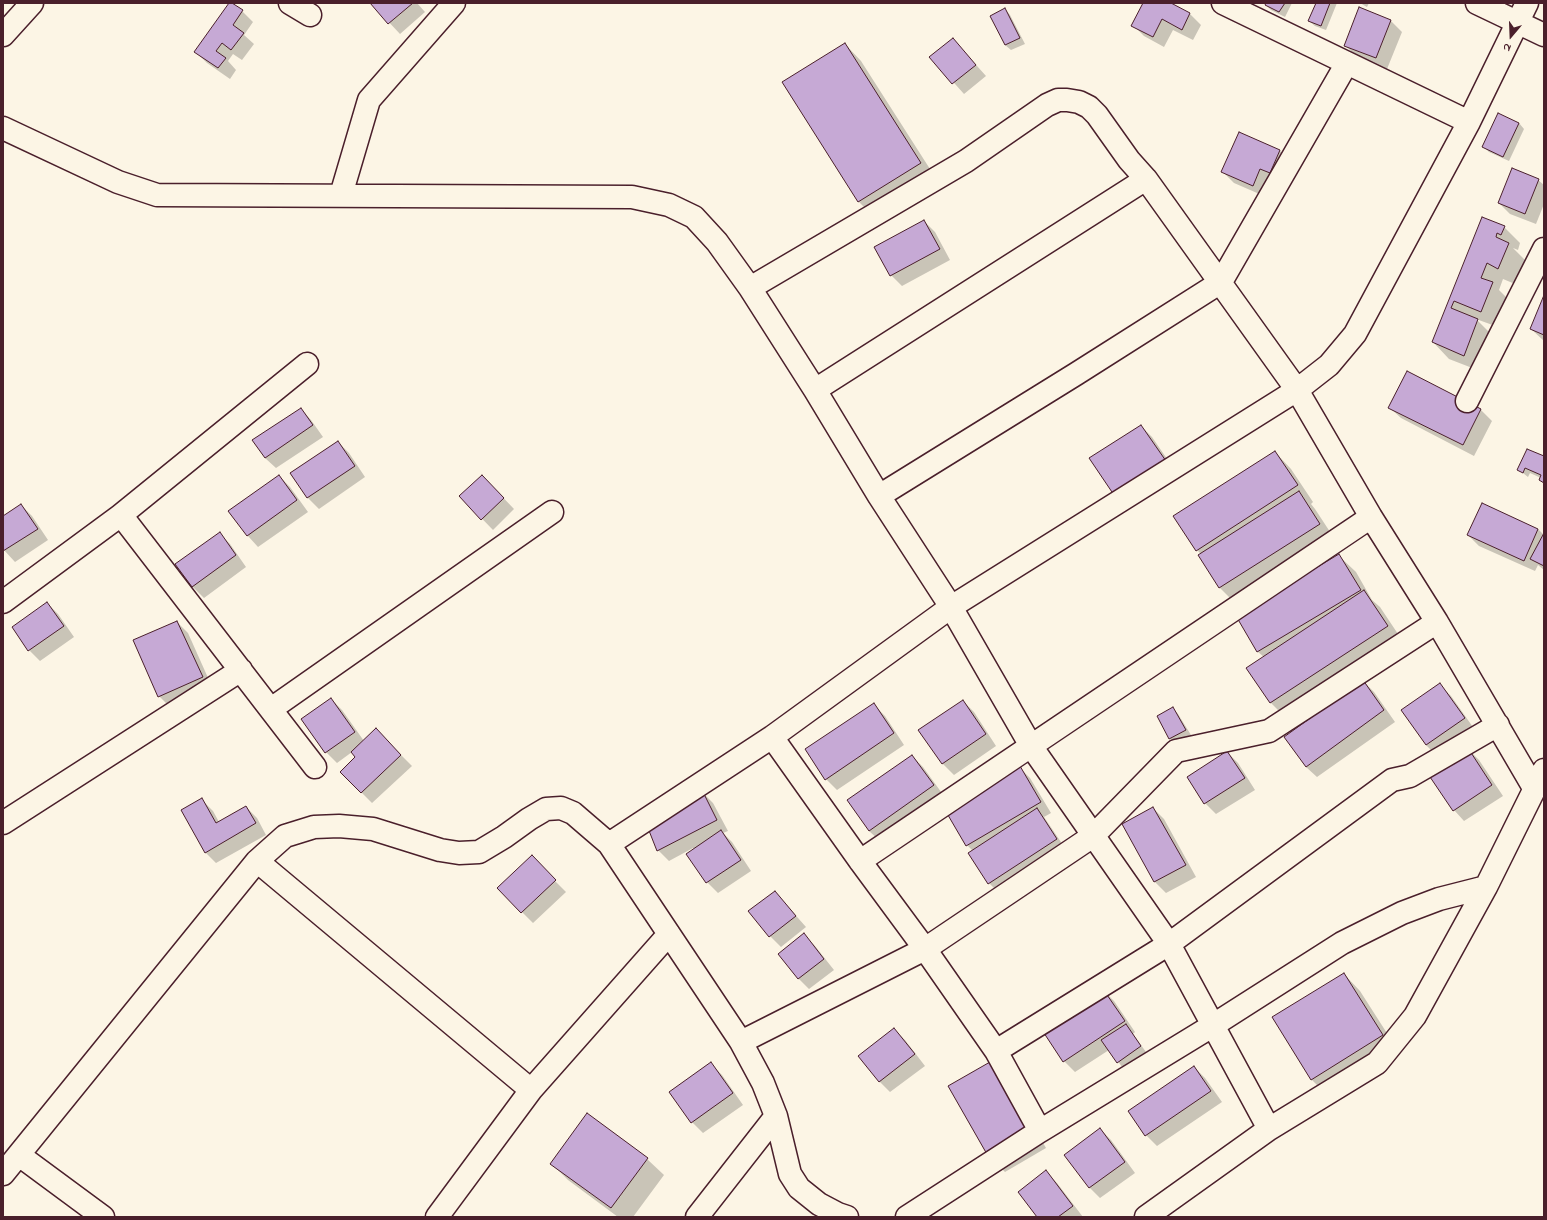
<!DOCTYPE html>
<style>
body{margin:0}
#map{position:relative;width:1547px;height:1220px;overflow:hidden;background:#fcf5e5;font-family:"Indie Flower",sans-serif}
canvas{display:block}
.frame{position:absolute;inset:0;border:4px solid #4a1f2b;pointer-events:none}
.north{position:absolute;left:1491px;top:16px;width:40px;height:40px;-webkit-text-stroke:3px #fcf5e5;paint-order:stroke;rotate:199deg;font-size:11px;font-weight:700;line-height:16px;text-align:center;color:#4a1f2b}
.north::after{content:'';display:block;margin:auto;width:14px;height:18px;background:#4a1f2b;clip-path:polygon(50% 0,100% 100%,50% 72%,0 100%)}
</style>
<div id="map">
<canvas width="1547" height="1220"></canvas>
<div class="frame"></div>
<div class="north">N</div>
</div>
<script>
const ctx = document.querySelector('canvas').getContext('2d');
ctx.lineJoin = 'round';
function fill(path, color) {
  ctx.fillStyle = color;
  ctx.fill(path, 'evenodd');
}
function shape(rows) {
  const path = new Path2D();
  for (const r of rows) {
    path.moveTo(r[0], r[1]);
    for (let i = 2; i < r.length; i += 2) path.lineTo(r[i], r[i + 1]);
  }
  return path;
}
function stroke(path, color, width, dash) {
  ctx.strokeStyle = color;
  ctx.lineWidth = width;
  ctx.lineCap = dash ? 'butt' : 'round';
  ctx.setLineDash(dash || []);
  ctx.stroke(path);
}
fill(shape([
 [230,3,242,11,253,22,244,35,254,44,242,60,233,54,228,61,236,70,230,79,207,63,196,52],
 [371,3,417,3,425,12,400,34],
 [1144,3,1169,3,1190,14,1201,25,1193,40,1173,30,1164,47,1144,36,1133,25],
 [1267,3,1292,3,1285,17,1271,10,1266,5],
 [1317,3,1337,3,1326,30,1315,26,1309,21],
 [1360,3,1369,3,1367,7],
 [1360,8,1391,21,1402,32,1387,69,1356,56,1345,45],
 [1005,9,1010,15,1025,44,1011,50,1005,45,991,16],
 [953,39,986,76,964,94,931,57],
 [845,44,861,61,937,180,875,218,859,202,783,83],
 [1519,123,1524,129,1509,161,1489,152,1484,147],
 [1239,134,1280,151,1291,162,1264,196,1234,183,1223,172],
 [1538,180,1544,185,1544,204,1536,224,1510,214,1499,203],
 [1483,218,1504,227,1520,243,1518,250,1513,248,1525,260,1515,284,1503,279,1499,290,1509,300,1498,327,1476,319,1494,337,1480,371,1449,359,1433,342],
 [924,221,935,232,950,260,902,286,891,275],
 [1544,298,1544,341,1531,329],
 [1407,373,1481,410,1492,421,1474,456,1401,418,1390,408],
 [301,409,311,420,323,437,276,468,265,458],
 [1141,426,1152,437,1176,472,1114,495],
 [338,442,349,453,365,477,319,509,308,498,292,473],
 [1275,452,1291,469,1313,502,1311,504,1315,509,1336,541,1236,604,1220,588,1199,555,1201,554,1197,550],
 [1544,458,1544,484,1540,480,1541,478,1530,473,1528,477,1519,470],
 [279,476,290,487,308,512,258,547,248,536,230,512],
 [493,487,514,509,493,530,460,496],
 [1482,504,1538,529,1544,535,1544,570,1538,565,1535,571,1479,546,1468,535],
 [21,505,32,516,48,540,15,562,3,549,3,517],
 [220,534,230,544,246,567,204,598,193,587,177,565],
 [1339,556,1356,572,1372,600,1380,607,1404,643,1287,719,1271,703,1248,668,1264,657,1258,652,1237,616],
 [47,603,58,614,74,637,40,661,29,650],
 [177,622,188,633,213,689,170,707,159,696],
 [1363,681,1374,692,1395,722,1317,777,1306,767],
 [1440,685,1451,696,1475,730,1437,756,1426,745,1402,711],
 [331,699,342,710,364,741,387,741,412,766,372,803,341,772,357,757,352,752,337,763,326,752],
 [963,701,974,712,996,746,954,775,943,764,920,730],
 [874,705,885,716,904,745,837,790,826,779,806,750],
 [1173,708,1178,714,1191,735,1175,744,1170,738],
 [1468,749,1479,760,1503,796,1464,821,1454,810],
 [1227,752,1238,763,1255,790,1216,814,1205,803,1188,777],
 [912,756,923,767,944,796,880,841,869,831],
 [1019,767,1030,778,1051,813,1044,817,1067,851,1000,894,989,883,973,851,967,845],
 [702,792,713,803,728,831,723,833,732,842,751,871,718,893,707,882,688,854,694,850,693,848,669,861,658,850],
 [202,800,213,811,219,822,246,807,257,818,266,835,216,863,205,852],
 [1153,808,1164,819,1196,877,1166,893,1155,882,1123,824],
 [542,868,566,892,533,923,522,912],
 [775,892,806,927,781,947,770,936],
 [804,935,815,946,834,970,809,989,798,978],
 [1344,974,1360,991,1399,1052,1328,1096,1312,1080,1273,1018],
 [1103,990,1114,1001,1135,1032,1133,1034,1146,1052,1123,1068,1109,1050,1075,1072,1064,1061],
 [894,1029,905,1040,925,1066,890,1092,879,1081],
 [711,1064,722,1075,743,1105,703,1133,692,1122],
 [1194,1067,1205,1078,1222,1102,1157,1146,1146,1135],
 [1006,1079,1046,1148,1005,1172,989,1156],
 [587,1115,647,1159,664,1175,633,1217,618,1217,568,1180,551,1163],
 [1100,1129,1111,1140,1135,1173,1100,1198,1089,1187],
 [1046,1172,1057,1183,1083,1217,1038,1217]
]), '#0003');
const building = shape([
 [229,3,232,3,243,10,233,25,244,33,231,50,222,43,216,51,226,58,218,68,194,52,229,3],
 [370,3,413,3,388,24,370,3],
 [1143,3,1171,3,1190,13,1182,30,1162,19,1153,37,1131,26,1143,3],
 [1266,3,1285,3,1279,12,1265,5,1266,3],
 [1316,3,1330,3,1321,26,1308,21,1316,3],
 [1359,7,1391,20,1376,58,1344,46,1359,7],
 [1005,8,1020,38,1005,45,990,16,1005,8],
 [953,38,976,65,952,84,929,57,953,38],
 [845,43,921,163,858,202,782,82,845,43],
 [1498,113,1519,123,1503,157,1482,147,1498,113],
 [1239,132,1280,150,1270,173,1260,169,1253,186,1221,172,1239,132],
 [1512,168,1539,179,1525,214,1498,203,1512,168],
 [1482,217,1505,226,1501,235,1497,233,1496,237,1509,243,1498,269,1487,263,1481,278,1493,282,1481,312,1454,301,1451,308,1478,319,1464,356,1432,342,1482,217],
 [924,220,940,249,890,276,874,247,924,220],
 [1544,295,1544,335,1530,329,1544,295],
 [1407,371,1481,409,1463,445,1388,408,1407,371],
 [301,408,313,425,265,458,252,440,301,408],
 [1141,425,1166,461,1114,495,1089,458,1141,425],
 [338,441,355,466,307,498,290,473,338,441],
 [1527,449,1544,456,1544,483,1539,480,1541,475,1525,468,1523,473,1517,470,1527,449],
 [1275,451,1298,485,1196,551,1173,516,1275,451],
 [279,475,297,500,247,536,228,511,279,475],
 [482,475,504,498,481,520,459,496,482,475],
 [1299,491,1320,524,1219,588,1198,555,1299,491],
 [1482,503,1538,529,1524,561,1467,535,1482,503],
 [21,504,38,529,3,551,3,516,21,504],
 [220,532,236,555,192,587,175,564,220,532],
 [1544,533,1544,566,1530,559,1544,533],
 [1339,554,1361,590,1257,652,1236,616,1339,554],
 [1364,590,1388,626,1270,703,1246,668,1364,590],
 [47,602,64,626,28,651,12,627,47,602],
 [177,621,203,677,158,697,133,640,177,621],
 [1363,680,1384,710,1306,767,1284,737,1363,680],
 [1440,683,1465,718,1426,745,1401,710,1440,683],
 [331,698,355,732,325,753,301,719,331,698],
 [963,700,986,734,942,764,918,730,963,700],
 [874,703,894,733,825,780,805,749,874,703],
 [1173,707,1186,730,1169,739,1157,716,1173,707],
 [376,728,401,755,361,793,340,772,355,757,351,752,376,728],
 [1468,748,1492,785,1453,811,1428,774,1468,748],
 [1227,751,1245,778,1204,804,1187,777,1227,751],
 [912,755,934,785,869,831,847,800,912,755],
 [1020,766,1041,802,966,846,945,810,1020,766],
 [702,790,717,820,657,851,646,823,702,790],
 [202,798,216,823,246,806,256,823,205,853,181,810,202,798],
 [1153,807,1186,865,1154,882,1122,824,1153,807],
 [1037,808,1057,839,988,884,968,853,1037,808],
 [721,830,741,860,706,883,686,854,721,830],
 [532,855,556,880,521,913,497,888,532,855],
 [775,891,796,916,769,937,748,911,775,891],
 [804,933,824,959,798,979,778,954,804,933],
 [1344,973,1383,1035,1311,1080,1272,1017,1344,973],
 [1103,989,1125,1021,1063,1062,1042,1030,1103,989],
 [1126,1024,1141,1046,1117,1063,1101,1040,1126,1024],
 [894,1028,915,1054,879,1082,858,1056,894,1028],
 [711,1062,733,1093,691,1123,669,1092,711,1062],
 [990,1062,1031,1132,988,1156,948,1086,990,1062],
 [1194,1066,1211,1091,1145,1136,1128,1111,1194,1066],
 [587,1113,648,1158,611,1208,550,1164,587,1113],
 [1100,1128,1125,1162,1089,1188,1064,1155,1100,1128],
 [1046,1170,1073,1206,1058,1217,1037,1217,1018,1192,1046,1170]
]);
fill(building, '#c6a9d5');
stroke(building, '#4a1f2b', 1);
const minor = shape([
 [290,3,310,15],
 [1223,3,1469,122],
 [1477,3,1544,35],
 [3,35,32,3],
 [3,128,118,182,157,195,632,197,669,205,694,217,717,242,750,288,815,390,879,496,951,607,1031,746,1169,944,1269,1129],
 [341,195,369,100,454,3],
 [750,288,966,161,1047,105,1058,100,1067,100,1079,102,1089,107,1097,115,1129,160,1146,179,1297,390,1371,517,1437,622,1534,788],
 [815,390,1146,179],
 [1467,401,1544,249],
 [879,496,1076,374,1221,282,1347,63],
 [121,515,315,767],
 [3,602,121,515,307,364],
 [271,709,552,512],
 [772,737,860,861,925,949,996,1051,1040,1131],
 [3,823,241,670],
 [609,844,741,1042,763,1083,776,1116,790,1174,799,1188,819,1204,838,1214,847,1217],
 [257,861,531,1090],
 [860,861,1371,517],
 [741,1042,925,949,1093,836,1176,751,1269,731,1437,622],
 [996,1051,1169,944,1392,780,1410,776,1498,725],
 [19,1155,103,1217],
 [3,1174,257,861,285,836,314,827,339,826,373,829,440,850,459,853,479,852,504,837,529,819,546,809,561,808,573,813,609,844,772,737,951,607,1297,390,1329,365,1355,334,1469,122,1527,3],
 [437,1217,531,1090,669,934],
 [697,1217,776,1116],
 [907,1217,1040,1131,1212,1026,1342,943,1402,913,1439,899,1486,887],
 [1146,1217,1269,1129,1377,1063,1415,1016,1486,887,1544,770]
]);
stroke(minor, '#4a1f2b', 25);
stroke(minor, '#fcf5e5', 22);
</script>
